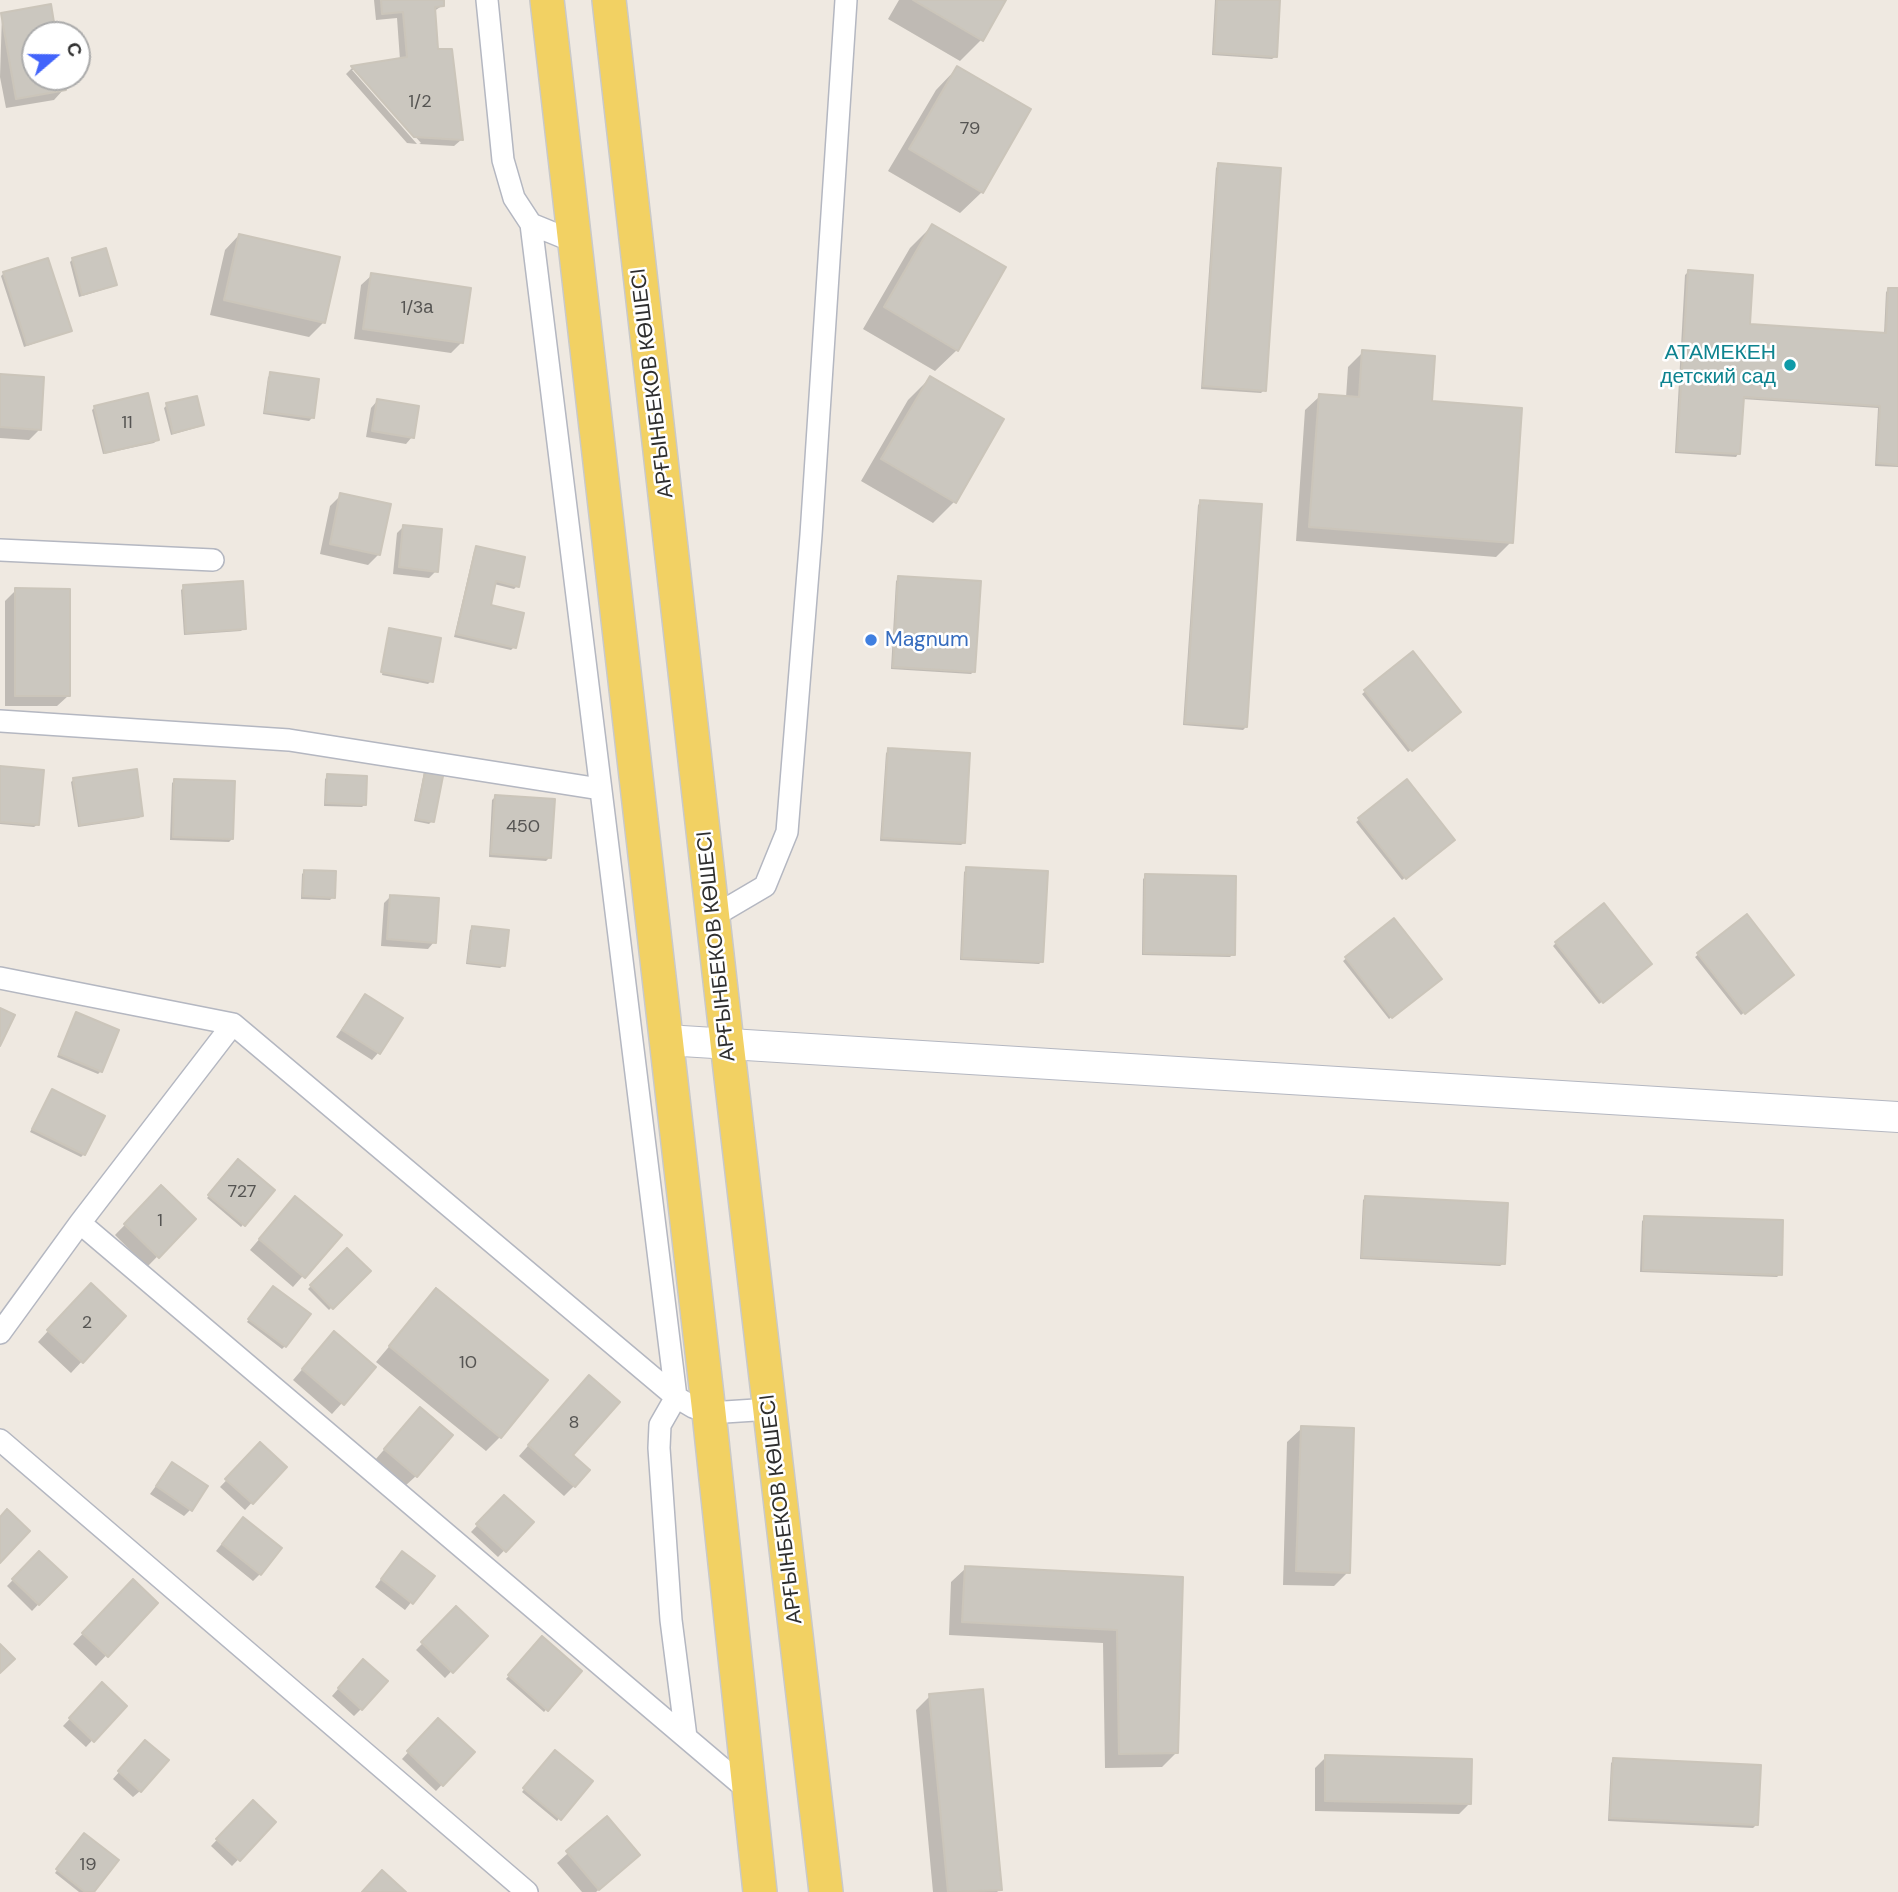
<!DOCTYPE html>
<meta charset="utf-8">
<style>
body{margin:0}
#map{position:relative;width:1898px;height:1892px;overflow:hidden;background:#efe9e1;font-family:"DM Sans",sans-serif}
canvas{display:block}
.north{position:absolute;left:21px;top:21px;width:70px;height:70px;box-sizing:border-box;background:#fff;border:2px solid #ababab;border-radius:50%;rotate:70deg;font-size:19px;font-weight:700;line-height:28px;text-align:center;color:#2e2e2e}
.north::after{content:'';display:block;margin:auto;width:24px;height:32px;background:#4264fb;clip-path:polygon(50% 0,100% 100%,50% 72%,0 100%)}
</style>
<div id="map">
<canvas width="1898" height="1892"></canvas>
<div class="north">С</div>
</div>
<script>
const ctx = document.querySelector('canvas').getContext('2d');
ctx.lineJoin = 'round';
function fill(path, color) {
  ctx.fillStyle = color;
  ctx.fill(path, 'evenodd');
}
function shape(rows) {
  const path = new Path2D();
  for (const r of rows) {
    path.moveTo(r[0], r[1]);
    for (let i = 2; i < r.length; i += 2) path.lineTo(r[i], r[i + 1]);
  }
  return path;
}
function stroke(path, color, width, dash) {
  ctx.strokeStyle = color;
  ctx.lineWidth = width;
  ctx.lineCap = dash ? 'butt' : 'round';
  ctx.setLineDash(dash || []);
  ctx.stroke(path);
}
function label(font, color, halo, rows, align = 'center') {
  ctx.font = font + ' "DM Sans",sans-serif';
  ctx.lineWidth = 5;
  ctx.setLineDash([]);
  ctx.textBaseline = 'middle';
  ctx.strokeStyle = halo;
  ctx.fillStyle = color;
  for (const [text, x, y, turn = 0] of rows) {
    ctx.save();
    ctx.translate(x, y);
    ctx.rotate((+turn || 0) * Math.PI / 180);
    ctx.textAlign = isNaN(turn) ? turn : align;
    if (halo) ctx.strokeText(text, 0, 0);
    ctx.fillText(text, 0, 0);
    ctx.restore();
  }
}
fill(shape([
 [374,0,442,0,443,5,433,12,437,51,461,140,454,146,419,144,421,143,357,70,352,70,417,144,407,143,346,74,352,68,400,60,397,18,376,20],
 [899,0,1004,0,981,40,960,61,888,19],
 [1215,0,1279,0,1275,57,1272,59,1212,55],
 [2,14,55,35,35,35,35,77,62,77,64,89,54,100,6,108,0,77],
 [957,68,982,192,960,213,888,171,936,90],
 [1219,165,1264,390,1261,393,1201,389,1216,168],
 [932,226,957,350,935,371,863,329,910,248],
 [239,235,323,323,309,337,210,315,225,250],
 [72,260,115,285,112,287,79,297,70,262],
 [1688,272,1748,326,1884,334,1886,292,1889,289,1898,290,1898,467,1875,466,1878,408,1742,399,1738,454,1736,457,1675,453,1685,275],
 [4,273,70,331,24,347,1,276],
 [372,275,462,342,451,353,354,339,361,285],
 [1363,352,1511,542,1496,557,1296,541,1305,410,1320,396,1346,398,1348,367],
 [271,374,312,418,309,421,263,414,268,377],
 [0,376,40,429,29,440,0,438],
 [930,378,954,502,933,523,861,481,908,400],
 [377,401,412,437,406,444,366,437,371,408],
 [167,405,202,424,199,427,171,435,164,408],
 [95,407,157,440,154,443,103,454,92,410],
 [341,495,379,554,368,565,320,554,330,506],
 [1201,502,1246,727,1243,730,1183,725,1198,505],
 [404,526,436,571,429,578,393,574,397,533],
 [477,548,517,586,514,589,494,584,489,607,514,647,511,650,454,637,474,551],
 [899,578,974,671,971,674,891,669,896,581],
 [184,587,244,628,241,631,184,635,181,590],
 [16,590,68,696,57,706,5,706,5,601],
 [391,630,431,681,428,684,382,675],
 [1413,653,1456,715,1408,752,1362,694],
 [889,750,964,843,961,845,880,841,886,753],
 [0,768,37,825,34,827,0,824],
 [427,769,432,821,429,824,414,821,424,772],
 [328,776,365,804,362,807,324,806,325,779],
 [74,779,142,815,139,818,78,827,71,782],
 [175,780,232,839,229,842,170,840,172,783],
 [1407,781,1450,842,1402,880,1356,822],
 [495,797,549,858,546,861,489,857,492,800],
 [967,869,1042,961,1039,964,960,960,964,872],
 [305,871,333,897,330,900,301,899,302,874],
 [1146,876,1233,954,1230,957,1142,955,1143,879],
 [391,896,434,942,428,949,381,946,384,903],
 [1746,916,1789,977,1741,1015,1695,957],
 [1394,920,1437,981,1389,1019,1343,961],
 [473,928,503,966,500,968,466,964,470,930],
 [1556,943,1647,966,1599,1004,1553,946],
 [365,996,378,1053,372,1060,336,1037],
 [76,1014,101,1071,98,1074,57,1057],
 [52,1091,84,1154,81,1157,30,1132],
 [238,1161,273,1190,241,1227,207,1198],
 [161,1188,194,1219,147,1267,115,1235],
 [1366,1197,1503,1264,1500,1266,1360,1259,1363,1200],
 [285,1209,339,1235,293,1287,250,1250],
 [1645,1218,1780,1274,1777,1277,1640,1272,1642,1221],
 [347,1250,368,1271,329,1310,308,1289],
 [270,1291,285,1346,282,1349,247,1322],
 [436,1291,500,1437,486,1451,376,1362],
 [80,1296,124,1316,71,1373,38,1342],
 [324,1344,342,1403,332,1414,293,1380],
 [579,1388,571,1455,574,1486,564,1496,519,1456],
 [410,1420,416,1476,405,1486,375,1460],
 [1302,1428,1348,1572,1334,1586,1283,1585,1287,1442],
 [260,1445,284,1467,245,1510,220,1487],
 [172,1464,190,1510,184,1516,150,1494],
 [504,1497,531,1522,498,1557,471,1532],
 [236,1526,260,1574,253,1581,216,1551],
 [39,1553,64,1577,32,1611,7,1586],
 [402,1553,432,1576,405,1610,375,1587],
 [966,1568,1181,1578,1176,1753,1162,1767,1105,1768,1103,1643,949,1635,951,1582],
 [133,1581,156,1603,96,1666,73,1644],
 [456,1609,485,1636,445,1678,416,1650],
 [542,1638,580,1671,544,1712,506,1679],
 [356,1668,361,1709,354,1716,332,1696],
 [102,1685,124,1706,86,1747,63,1726],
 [930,1696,1000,1889,997,1892,933,1892,916,1710],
 [438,1720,472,1752,436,1791,402,1759],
 [139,1749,140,1791,133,1797,113,1779],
 [555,1752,590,1781,557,1821,522,1792],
 [1326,1757,1469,1804,1459,1814,1315,1811,1315,1768],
 [1614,1760,1756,1825,1753,1828,1608,1821,1611,1763],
 [253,1802,274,1822,232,1866,211,1846],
 [607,1818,627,1865,596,1892,582,1892,557,1863],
 [82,1838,92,1892,79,1892,55,1873]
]), '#0003');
const building = shape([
 [381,0,444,0,444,6,435,7,438,49,452,49,463,140,414,137,351,66,407,57,403,12,382,14,381,0],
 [913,0,1006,0,983,41,913,0],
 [1217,0,1280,0,1277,57,1214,53,1217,0],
 [51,4,56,35,35,35,35,77,64,77,66,90,16,99,1,13,51,4],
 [957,66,1031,109,983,193,909,149,957,66],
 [1218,163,1281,168,1266,391,1203,386,1218,163],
 [932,224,1006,267,958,351,884,307,932,224],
 [239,234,340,257,325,323,224,300,239,234],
 [106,248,117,285,82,295,72,258,106,248],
 [48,258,72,331,27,345,3,272,48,258],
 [1688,270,1753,275,1750,324,1886,333,1888,288,1898,288,1898,465,1877,463,1880,406,1744,397,1740,454,1677,451,1688,270],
 [371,273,471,288,463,343,363,329,371,273],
 [1362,350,1435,356,1432,401,1522,408,1513,543,1309,527,1319,394,1359,397,1362,350],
 [270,372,319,379,314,418,265,412,270,372],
 [0,374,44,377,41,430,0,427,0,374],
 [930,376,1004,419,956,503,881,459,930,376],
 [148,393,159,440,105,453,94,406,148,393],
 [197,396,204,425,173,433,166,403,197,396],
 [377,399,419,406,414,438,372,431,377,399],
 [340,493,391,504,380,555,330,544,340,493],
 [1200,500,1262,504,1247,727,1185,723,1200,500],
 [403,525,442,529,438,572,399,567,403,525],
 [476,546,525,557,519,587,496,581,491,605,524,613,516,648,456,634,476,546],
 [898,576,981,581,975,672,893,667,898,576],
 [243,581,246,629,186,633,183,585,243,581],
 [15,588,70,589,70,696,15,696,15,588],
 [389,628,441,638,433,682,381,672,389,628],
 [1413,651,1461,712,1412,751,1364,690,1413,651],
 [888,748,970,753,965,843,882,838,888,748],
 [0,766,44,770,39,825,0,822,0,766],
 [426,767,444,771,434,822,416,819,426,767],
 [137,769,143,816,80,825,73,778,137,769],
 [327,774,367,776,366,805,326,803,327,774],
 [174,779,235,781,233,839,173,837,174,779],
 [1407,779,1455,840,1406,879,1358,818,1407,779],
 [495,795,555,799,551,858,491,854,495,795],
 [966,867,1048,871,1043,962,962,958,966,867],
 [304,870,336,871,335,898,303,896,304,870],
 [1145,874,1236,876,1235,955,1144,953,1145,874],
 [390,895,439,898,436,943,387,939,390,895],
 [1604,903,1652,964,1603,1003,1555,942,1604,903],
 [1747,914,1794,975,1745,1014,1697,953,1747,914],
 [1394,918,1442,979,1392,1018,1345,957,1394,918],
 [472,926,509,930,505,966,468,962,472,926],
 [365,994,403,1018,380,1054,342,1030,365,994],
 [0,1008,15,1015,0,1046,0,1008],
 [76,1012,119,1030,102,1072,59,1054,76,1012],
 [52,1089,105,1116,85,1155,32,1129,52,1089],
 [238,1159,275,1190,245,1226,208,1195,238,1159],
 [161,1185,196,1219,159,1258,124,1224,161,1185],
 [295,1196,342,1235,305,1278,259,1239,295,1196],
 [1365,1196,1508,1203,1505,1264,1362,1257,1365,1196],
 [1644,1216,1783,1220,1782,1275,1643,1270,1644,1216],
 [347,1248,371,1271,333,1309,310,1285,347,1248],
 [91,1283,126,1316,83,1363,47,1330,91,1283],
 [273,1286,311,1314,286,1347,248,1319,273,1286],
 [436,1288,548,1380,501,1438,389,1346,436,1288],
 [334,1331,376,1367,344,1405,302,1369,334,1331],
 [589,1375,620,1402,573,1455,590,1470,575,1487,528,1445,589,1375],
 [420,1407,453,1435,417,1477,384,1449,420,1407],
 [1301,1426,1354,1428,1350,1573,1296,1571,1301,1426],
 [260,1442,287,1467,253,1504,225,1479,260,1442],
 [172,1462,208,1486,192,1511,156,1486,172,1462],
 [504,1495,534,1522,506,1552,476,1524,504,1495],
 [7,1509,30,1531,0,1563,0,1517,7,1509],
 [243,1517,282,1548,261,1575,222,1544,243,1517],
 [39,1551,67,1577,39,1605,12,1579,39,1551],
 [402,1551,435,1576,413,1604,381,1579,402,1551],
 [965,1566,1183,1577,1178,1753,1119,1754,1117,1630,962,1622,965,1566],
 [133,1579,158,1603,108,1657,82,1633,133,1579],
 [456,1606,488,1636,453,1673,421,1642,456,1606],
 [542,1636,582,1671,548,1711,508,1675,542,1636],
 [0,1644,15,1659,0,1673,0,1644],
 [363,1659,388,1681,362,1710,338,1688,363,1659],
 [102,1682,127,1706,94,1742,69,1718,102,1682],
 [983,1689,1002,1890,948,1892,929,1694,983,1689],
 [438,1718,475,1752,443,1786,407,1751,438,1718],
 [145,1740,169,1760,141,1792,118,1771,145,1740],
 [555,1750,593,1781,561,1820,523,1788,555,1750],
 [1325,1755,1472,1759,1471,1804,1325,1801,1325,1755],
 [1613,1758,1761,1765,1758,1825,1610,1818,1613,1758],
 [253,1800,276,1822,240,1861,216,1839,253,1800],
 [607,1816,640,1855,599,1890,566,1851,607,1816],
 [84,1833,119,1860,94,1892,85,1892,56,1869,84,1833],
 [382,1870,406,1892,362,1892,382,1870]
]);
fill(building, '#cbc7bf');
stroke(building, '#cbc5ba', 2);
const street = shape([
 [487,0,503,160,514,198,531,224,575,242],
 [531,224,676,1397,660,1425,659,1448,671,1620,686,1737],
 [0,550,213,560],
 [0,721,289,740,600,789],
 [714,916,765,886,787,832,811,535,846,0],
 [0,978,233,1024,676,1397,693,1407,709,1413,771,1409],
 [80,1223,749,1791],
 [0,1333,80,1223,233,1024],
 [0,1440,527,1892]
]);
const secondary = shape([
 [666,1040,1898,1117]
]);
const primary = shape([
 [547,0,709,1413,760,1892],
 [609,0,727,1043,826,1892]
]);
stroke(street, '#b4b7c1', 24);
stroke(secondary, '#b4b7c1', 32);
stroke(primary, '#c9c9c9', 36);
stroke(street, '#fff', 21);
stroke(secondary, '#fff', 30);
stroke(primary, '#f2d163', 33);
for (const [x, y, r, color] of [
 [1790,365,7,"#0f9aa8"],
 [871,640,7,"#3f7fe0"]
]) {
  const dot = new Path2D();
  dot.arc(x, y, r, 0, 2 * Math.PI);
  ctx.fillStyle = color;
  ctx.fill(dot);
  stroke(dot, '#fff', 2.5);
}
label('18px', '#555452', null, [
 ["1/2",420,102],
 ["79",970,129],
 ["1/3а",417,308],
 ["11",127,423],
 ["450",523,827],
 ["727",242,1192],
 ["1",160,1221],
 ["2",87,1323],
 ["10",468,1363],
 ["8",574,1423],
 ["19",88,1865]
]);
label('21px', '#0d838f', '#fff', [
 ["АТАМЕКЕН",1776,353],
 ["детский сад",1776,377]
], 'right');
label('21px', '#2e2e2e', '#fff', [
 ["АРҒЫНБЕКОВ КӨШЕСІ",653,383,-97],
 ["АРҒЫНБЕКОВ КӨШЕСІ",717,946,-96],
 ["АРҒЫНБЕКОВ КӨШЕСІ",782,1509,-97]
]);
label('21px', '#366cbe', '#fff', [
 ["Magnum",885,640]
], 'left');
</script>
